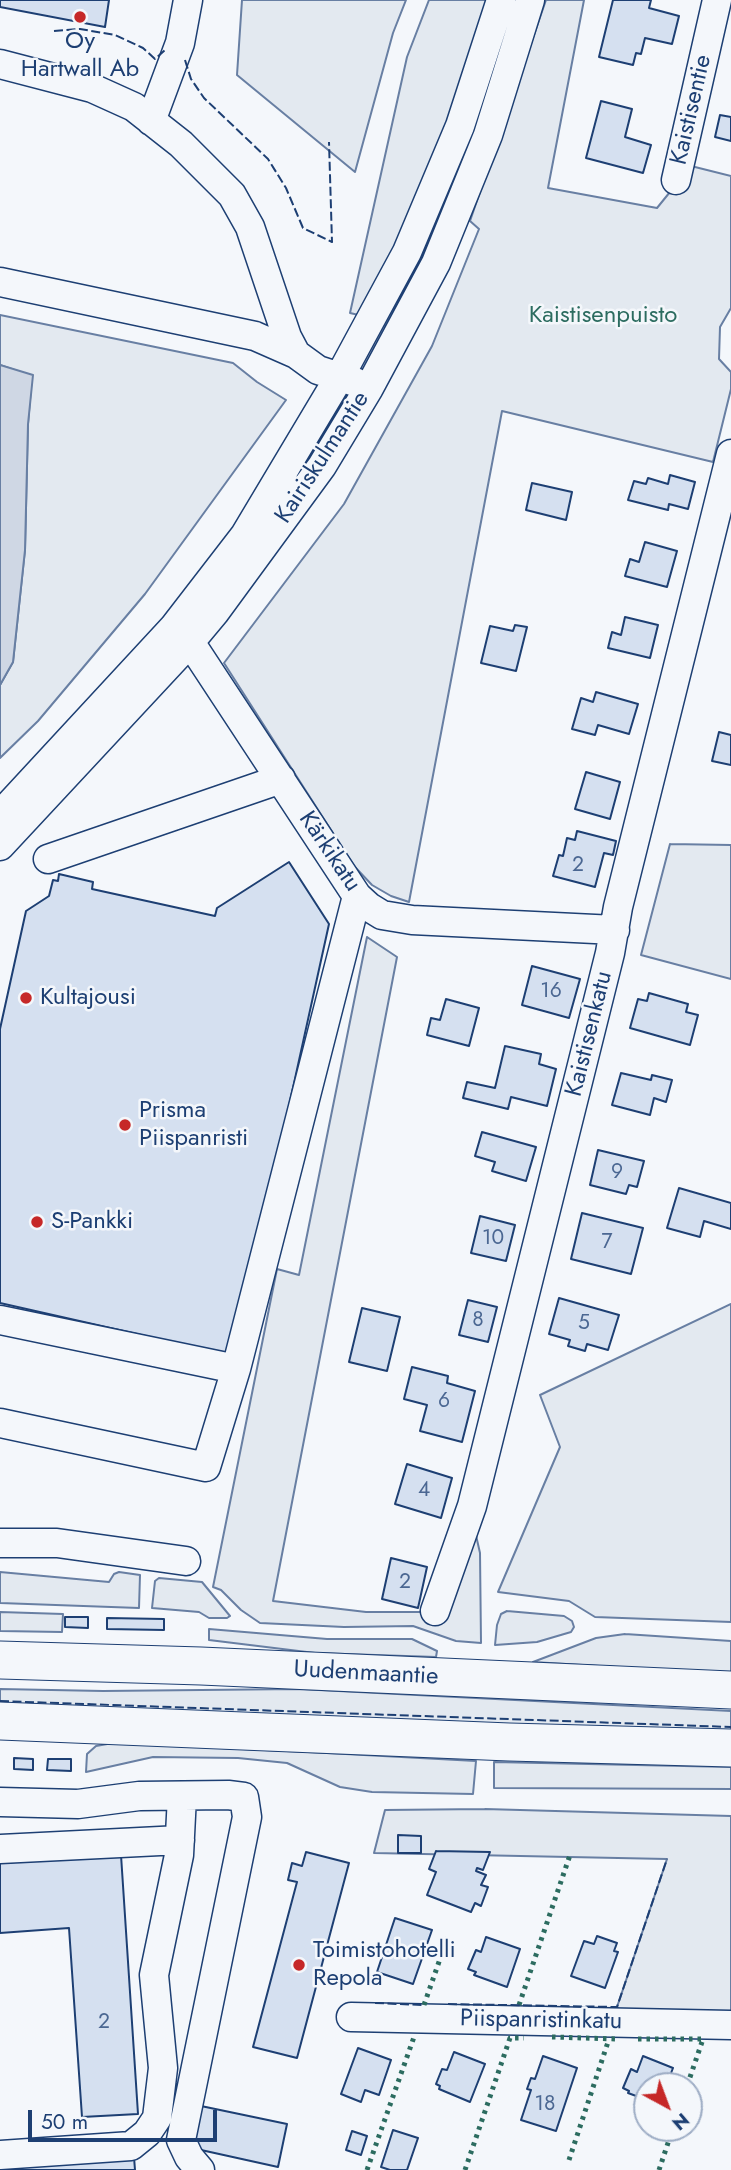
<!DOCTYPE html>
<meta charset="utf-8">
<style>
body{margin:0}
#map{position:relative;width:731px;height:2170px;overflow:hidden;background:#f4f7fb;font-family:Jost,sans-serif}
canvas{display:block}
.north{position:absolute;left:633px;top:2072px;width:70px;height:70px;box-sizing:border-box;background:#f4f7fb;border:2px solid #9eadc5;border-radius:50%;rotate:139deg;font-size:19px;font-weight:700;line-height:28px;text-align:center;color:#1d3f73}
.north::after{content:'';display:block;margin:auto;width:24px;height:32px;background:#c62828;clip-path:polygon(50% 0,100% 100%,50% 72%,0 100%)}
.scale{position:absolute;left:28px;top:2110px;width:189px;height:32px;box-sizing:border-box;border:4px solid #1d3f73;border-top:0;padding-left:9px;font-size:21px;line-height:24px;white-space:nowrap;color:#1d3f73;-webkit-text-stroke:5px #f4f7fb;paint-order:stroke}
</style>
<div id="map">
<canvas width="731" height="2170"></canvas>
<div class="north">N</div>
<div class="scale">50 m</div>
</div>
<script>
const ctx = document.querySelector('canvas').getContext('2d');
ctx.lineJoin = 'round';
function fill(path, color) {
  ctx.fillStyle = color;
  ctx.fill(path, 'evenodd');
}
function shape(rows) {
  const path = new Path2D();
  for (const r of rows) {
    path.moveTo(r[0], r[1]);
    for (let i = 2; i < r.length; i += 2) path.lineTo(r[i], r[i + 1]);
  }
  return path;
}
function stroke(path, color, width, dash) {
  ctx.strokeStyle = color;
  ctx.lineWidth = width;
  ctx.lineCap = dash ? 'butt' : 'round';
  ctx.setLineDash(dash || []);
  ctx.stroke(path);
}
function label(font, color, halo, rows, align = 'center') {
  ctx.font = font + ' Jost,sans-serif';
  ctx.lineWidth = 5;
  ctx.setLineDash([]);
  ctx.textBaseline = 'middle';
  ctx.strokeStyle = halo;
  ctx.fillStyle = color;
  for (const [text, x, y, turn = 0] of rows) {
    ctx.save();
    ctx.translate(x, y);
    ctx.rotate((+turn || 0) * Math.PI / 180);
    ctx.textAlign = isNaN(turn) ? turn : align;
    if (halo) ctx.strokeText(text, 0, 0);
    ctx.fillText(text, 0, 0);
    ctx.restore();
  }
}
const green = shape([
 [242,0,406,0,393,33,355,172,237,75,242,0],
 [429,0,487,0,443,143,363,316,350,313,407,57,429,0],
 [546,0,584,0,548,188,657,208,691,166,731,176,731,308,720,327,719,359,731,372,731,389,713,462,502,411,409,902,391,896,372,885,354,866,224,663,344,504,432,346,479,229,470,221,546,0],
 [0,315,233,363,257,382,286,400,145,594,38,721,0,758,0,685,13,662,25,550,28,424,32,376,0,365,0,315],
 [670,844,731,845,731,979,641,955,670,844],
 [367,937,397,957,273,1601,366,1612,428,1612,473,1522,480,1553,481,1643,456,1641,413,1626,344,1627,260,1623,241,1610,221,1590,213,1587,277,1269,299,1275,367,937],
 [731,1304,731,1622,595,1617,569,1601,498,1592,560,1447,540,1395,731,1304],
 [0,1572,109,1582,114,1574,119,1572,140,1575,139,1608,0,1603,0,1572],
 [159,1578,202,1582,230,1616,227,1618,209,1618,199,1612,152,1608,155,1581,159,1578],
 [507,1611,564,1616,572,1621,574,1627,571,1632,537,1642,495,1645,497,1625,501,1614,507,1611],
 [0,1612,63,1614,62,1632,0,1631,0,1612],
 [209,1629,327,1639,412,1639,437,1651,436,1657,315,1653,209,1640,209,1629],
 [625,1634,731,1641,731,1674,533,1662,596,1638,625,1634],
 [0,1689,103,1691,299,1689,731,1711,731,1734,0,1706,0,1689],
 [113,1743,308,1752,476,1761,473,1794,372,1792,340,1787,287,1763,238,1758,153,1757,86,1772,87,1754,96,1746,113,1743],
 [494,1762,731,1767,731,1789,494,1788,494,1762],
 [485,1809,731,1816,731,2025,631,2023,617,2007,667,1859,374,1853,385,1810,485,1809]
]);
fill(green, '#e3e9f0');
stroke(green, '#687fa3', 2);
const water = shape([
 [0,365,33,375,28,424,25,550,13,662,0,685,0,365]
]);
fill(water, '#cfd7e4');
stroke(water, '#687fa3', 2);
const building = shape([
 [0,0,109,0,105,27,0,7,0,0],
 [613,0,651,0,649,8,679,16,672,44,645,38,641,54,636,53,633,65,599,57,613,0],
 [601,101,632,109,625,137,651,145,643,173,586,158,601,101],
 [720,115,731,117,731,141,715,137,720,115],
 [670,475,695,482,688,509,669,504,668,510,628,500,634,481,646,484,648,478,668,484,670,475],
 [532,483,572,492,566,520,526,510,532,483],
 [645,542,677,551,667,587,625,576,630,559,639,562,645,542],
 [625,617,658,625,650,658,608,648,612,632,621,635,625,617],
 [515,625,527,627,516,671,481,663,490,626,513,631,515,625],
 [596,692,638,704,629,734,598,725,595,735,572,729,581,698,593,702,596,692],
 [719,732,731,735,731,765,712,761,719,732],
 [586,772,620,782,610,819,575,809,586,772],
 [577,831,616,841,613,855,604,853,595,887,553,876,559,855,563,856,567,838,575,840,577,831],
 [289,862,329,924,234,1356,0,1303,0,1029,26,911,49,896,53,880,58,881,59,874,93,882,92,889,215,916,217,908,289,862],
 [532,966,580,979,569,1018,522,1005,532,966],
 [649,993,688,1004,686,1012,698,1015,690,1045,630,1028,638,999,647,1001,649,993],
 [446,999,479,1008,469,1046,427,1035,431,1018,440,1020,446,999],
 [505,1046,541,1054,539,1064,556,1069,547,1106,511,1097,508,1109,463,1098,467,1082,495,1088,505,1046],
 [621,1073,651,1080,652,1075,672,1080,666,1102,654,1098,650,1115,612,1105,621,1073],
 [482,1132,536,1147,526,1181,492,1171,495,1162,475,1156,482,1132],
 [598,1150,644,1161,637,1187,629,1185,626,1194,590,1185,598,1150],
 [679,1188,731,1203,731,1229,704,1221,700,1237,667,1228,679,1188],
 [582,1213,643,1228,631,1274,571,1259,582,1213],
 [480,1216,515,1225,506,1261,471,1253,480,1216],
 [559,1298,619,1315,608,1350,587,1344,585,1351,568,1346,570,1340,549,1334,559,1298],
 [468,1300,497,1307,488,1342,459,1335,468,1300],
 [362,1308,400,1317,387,1371,349,1362,362,1308],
 [412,1367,448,1376,447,1383,475,1391,462,1442,420,1431,427,1405,404,1399,412,1367],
 [407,1464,452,1478,441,1518,395,1504,407,1464],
 [391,1558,427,1567,418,1608,382,1599,391,1558],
 [65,1617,88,1617,88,1628,65,1627,65,1617],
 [107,1618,164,1619,164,1630,107,1629,107,1618],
 [14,1758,33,1759,33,1770,14,1769,14,1758],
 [48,1759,71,1759,71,1771,47,1770,48,1759],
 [398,1835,421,1836,421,1853,398,1853,398,1835],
 [436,1851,490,1852,483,1870,477,1868,476,1871,486,1875,481,1885,488,1887,481,1906,475,1903,471,1912,427,1895,436,1872,429,1869,436,1851],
 [306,1852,349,1863,297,2058,253,2047,297,1882,288,1880,292,1863,302,1866,306,1852],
 [121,1855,138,2114,82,2117,69,1928,0,1933,0,1863,121,1855],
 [395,1918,432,1930,413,1984,377,1972,395,1918],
 [597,1936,617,1943,614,1951,618,1952,605,1988,571,1976,584,1941,594,1944,597,1936],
 [486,1937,520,1949,507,1987,474,1975,476,1972,468,1969,476,1950,481,1952,486,1937],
 [358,2048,391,2060,379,2095,365,2090,361,2102,341,2094,358,2048],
 [454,2052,485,2064,470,2102,439,2089,440,2086,436,2084,442,2069,447,2070,454,2052],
 [543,2056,577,2068,556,2131,521,2120,531,2090,527,2089,531,2078,535,2079,543,2056],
 [643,2056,673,2068,666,2086,647,2086,647,2100,628,2093,629,2091,623,2088,631,2069,637,2072,643,2056],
 [201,2106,287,2124,278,2167,192,2148,201,2106],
 [393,2130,418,2138,407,2170,390,2170,381,2167,393,2130],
 [352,2131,367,2136,361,2155,346,2150,352,2131],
 [134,2157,135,2170,0,2170,0,2168,134,2157]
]);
fill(building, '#d5e0f0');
stroke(building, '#1d3f73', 2);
const minor = shape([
 [0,64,92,88,134,107,181,144,232,195,250,227,287,337,296,354],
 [151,121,180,43,188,0],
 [676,180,717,0],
 [0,282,255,336,296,354,318,370,355,382],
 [179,631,190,642,357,896,369,907,382,915,412,920,615,930],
 [0,815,174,627,245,535,340,376,407,252,460,126,501,0],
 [0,846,190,642,215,612,322,466,369,388,436,263,488,135,530,0],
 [48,859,281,779],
 [0,1320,236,1369],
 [0,1423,206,1467,236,1369,357,896],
 [0,1543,57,1543,186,1561],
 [435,1611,472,1506,610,953,618,907,731,454],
 [0,1802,78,1804,139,1796,228,1795,244,1797,247,1817,181,2140,189,2157,200,2170],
 [0,1849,180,1840],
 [351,2017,731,2025],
 [0,2155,131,2146,147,2133,157,2118,163,2068,154,1975,179,1855,182,1796]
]);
const major = shape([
 [0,1660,201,1666,731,1690],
 [0,1721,509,1742,731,1748]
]);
stroke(minor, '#1d3f73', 31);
stroke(major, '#1d3f73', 39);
stroke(minor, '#f4f7fb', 28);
stroke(major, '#f4f7fb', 37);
stroke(shape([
 [424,2005,449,1933],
 [519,2005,570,1855],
 [552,2037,617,2039],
 [638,2039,703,2039,687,2086],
 [569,2160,609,2039],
 [367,2170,414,2037],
 [465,2170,510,2038,524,2038],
 [659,2170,673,2128]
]), '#2c6c60', 5, [3.5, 5]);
stroke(shape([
 [54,31,80,29,115,35,143,48,155,59,165,50],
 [185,60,191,79,204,98,268,159,286,188,303,228,332,242,329,142],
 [0,1701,731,1727],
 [375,2003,424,2005],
 [448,2004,617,2007,667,1859]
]), '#1d3f73', 2, [9, 3.5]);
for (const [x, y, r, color] of [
 [80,17,7,"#c62828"],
 [26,998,7,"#c62828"],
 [125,1125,7,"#c62828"],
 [37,1222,7,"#c62828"],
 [299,1965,7,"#c62828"]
]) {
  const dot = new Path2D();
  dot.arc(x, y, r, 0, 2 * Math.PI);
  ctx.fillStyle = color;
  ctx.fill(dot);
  stroke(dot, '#f4f7fb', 2.5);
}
label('21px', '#4b6792', null, [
 ["2",578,866],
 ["16",551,992],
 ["9",617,1173],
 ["10",493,1239],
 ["7",607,1243],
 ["8",478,1321],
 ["5",584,1324],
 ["6",444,1402],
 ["4",424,1491],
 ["2",405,1583],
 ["2",104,2023],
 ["18",545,2105]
]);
label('24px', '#1d3f73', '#f4f7fb', [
 ["Oy",80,42,"center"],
 ["Hartwall Ab",80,70,"center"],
 ["Kultajousi",40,998],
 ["Prisma",139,1111],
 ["Piispanristi",139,1139],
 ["S-Pankki",51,1222],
 ["Toimistohotelli",313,1951],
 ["Repola",313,1979]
], 'left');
label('24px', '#1d3f73', '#f4f7fb', [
 ["Kaistisentie",692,110,-77],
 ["Kairiskulmantie",323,458,-57],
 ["Kärkikatu",329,852,56],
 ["Kaistisenkatu",590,1034,-76],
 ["Uudenmaantie",366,1674,3],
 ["Piispanristinkatu",541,2021,1]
]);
label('24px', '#2c6c60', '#f4f7fb', [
 ["Kaistisenpuisto",603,316]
]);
</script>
